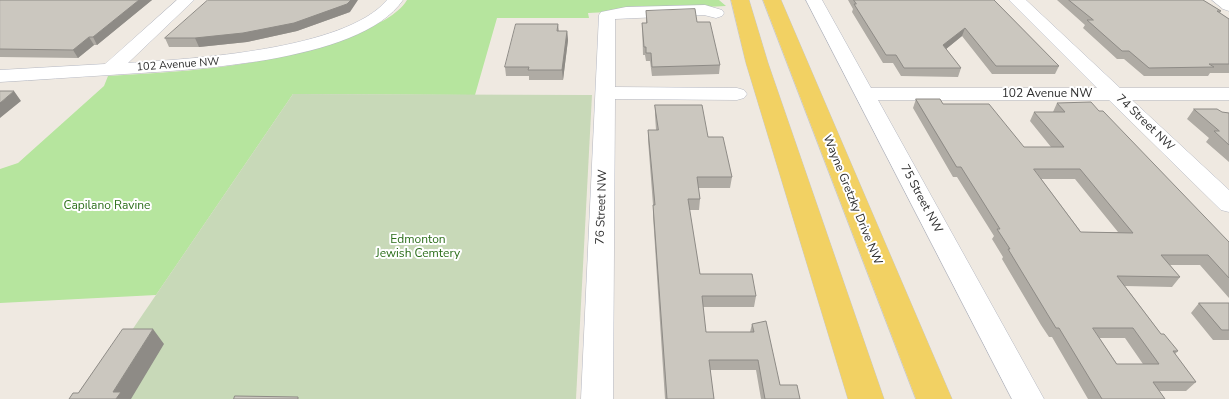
<!DOCTYPE html>
<style>
body{margin:0}
canvas{display:block;background:#efe9e1}
</style>
<canvas width="1229" height="399"></canvas>
<script>
const context = document.querySelector('canvas').getContext('2d');
context.lineJoin = 'round';
function fillPath(path, color) { context.fillStyle = color; context.fill(path, 'evenodd'); }
function trace(path, color, width, dash) { context.strokeStyle = color; context.lineWidth = width; context.lineCap = dash ? 'butt' : 'round'; context.setLineDash(dash || []); context.stroke(path); }
function drawText(font, color, halo, rows, align = 'center') {
  context.font = font + ' "Nunito Sans",sans-serif'; context.lineWidth = 4; context.setLineDash([]); context.textBaseline = 'middle'; context.strokeStyle = halo; context.fillStyle = color; for (const [text, x, y, turn = 0] of rows) {
    context.save(); context.translate(x, y); context.rotate((+turn || 0) * Math.PI / 180); context.textAlign = isNaN(turn) ? turn : align; if (halo) context.strokeText(text, 0, 0); context.fillText(text, 0, 0); context.restore();
  }
}
fillPath(new Path2D(`
 M 407,0 L 719,0 L 726,6 L 588,13 L 589,18 L 497,18 L 475,95 L 293,94 L 156,295 L 0,303 L 0,169 L 18,163 L 104,86 L 108,76 C 195,71 280,66 361,31 C 377,24 397,16 407,0 Z`), '#b6e59e');
fillPath(new Path2D(`
 M 293,94 L 592,95 L 576,399 L 85,399 Z`), '#c8d9b8');
const minor = new Path2D(`
 M 177,0 L 194,0 L 128,63 C 191,59 345,50 387,0 L 403,0 C 359,64 183,70 110,75 C 74,77 37,80 0,82 L 0,70 L 105,64 Z
 M 806,0 L 822,0 L 871,88 L 1097,88 L 1009,0 L 1026,0 L 1120,88 L 1229,88 L 1229,100 L 1132,100 L 1229,190 L 1229,212 L 1221,210 L 1109,100 L 878,100 L 1044,399 L 1012,399 Z
 M 1212,0 L 1229,0 L 1229,11 L 1223,9 Z
 M 705,5 L 722,10 L 724,13 L 722,16 L 716,18 L 704,15 L 615,19 L 615,87 L 737,88 L 744,90 L 747,94 L 744,98 L 737,100 L 615,99 L 613,399 L 581,399 L 599,15 L 601,12 L 626,7 Z`);
const primary = new Path2D(`
 M 731,0 L 749,0 L 768,63 L 884,399 L 848,399 L 746,63 Z
 M 763,0 L 781,0 L 952,399 L 916,399 Z`);
trace(minor, '#b4b7c1', 1);
trace(primary, '#c9c9c9', 1);
fillPath(minor, '#fff');
fillPath(primary, '#f2d163');
fillPath(new Path2D(`
 M 0,0 L 152,0 L 97,45 L 94,45 L 78,58 L 0,57 Z
 M 848,0 L 994,0 L 1059,66 L 1055,74 L 992,74 L 962,36 L 946,49 L 961,68 L 958,77 L 901,76 L 893,63 L 883,63 L 852,12 L 853,9 Z
 M 1057,0 L 1203,0 L 1221,11 L 1220,13 L 1229,19 L 1229,73 L 1210,73 L 1208,76 L 1144,76 L 1124,59 L 1117,59 L 1083,28 L 1085,25 Z
 M 646,11 L 697,22 L 720,65 L 719,74 L 652,76 L 650,61 L 646,61 L 645,55 L 643,55 L 642,23 L 646,23 Z
 M 350,12 L 297,31 L 247,42 L 199,47 L 169,47 L 165,38 Z
 M 558,24 L 559,31 L 567,31 L 568,40 L 563,80 L 529,80 L 529,76 L 506,76 L 505,67 Z
 M 916,99 L 943,104 L 1024,147 L 1051,147 L 1030,121 L 1034,112 L 1053,112 L 1057,103 L 1229,242 L 1229,298 L 1200,265 L 1170,265 L 1180,277 L 1172,287 L 1125,286 L 1161,334 L 1178,351 L 1175,354 L 1196,382 L 1186,391 L 1159,391 L 1165,399 L 1088,399 L 1052,337 L 1049,337 L 1041,325 L 1002,259 L 1003,257 L 992,239 L 994,236 L 957,177 L 953,177 L 913,108 ZM 1041,179 L 1075,179 L 1118,232 L 1081,232 ZM 1099,338 L 1125,338 L 1143,364 L 1117,364 Z
 M 655,105 L 708,137 L 732,177 L 730,188 L 698,188 L 700,199 L 699,210 L 689,210 L 700,274 L 756,296 L 754,307 L 703,307 L 706,332 L 750,332 L 752,324 L 780,385 L 800,399 L 761,399 L 756,370 L 710,370 L 714,399 L 665,399 L 653,216 L 653,205 L 648,140 L 648,130 L 656,130 L 655,115 Z
 M 1194,109 L 1222,112 L 1229,113 L 1229,162 L 1206,142 L 1209,138 L 1187,119 Z
 M 1199,303 L 1229,303 L 1229,340 L 1213,340 L 1191,313 Z`), '#afaba4');
fillPath(new Path2D(`
 M 139,0 L 152,0 L 97,45 L 93,37 Z
 M 351,0 L 358,0 L 350,12 L 297,31 L 247,42 L 199,47 L 195,38 Z
 M 965,28 L 962,36 L 940,54 L 943,45 Z
 M 567,31 L 568,40 L 563,80 L 562,70 Z
 M 89,37 L 94,45 L 78,58 L 73,50 Z
 M 14,91 L 21,101 L 0,118 L 0,103 Z
 M 153,329 L 164,344 L 131,399 L 116,399 L 113,392 Z`), '#8e8b86');
const building = new Path2D(`
 M 0,0 L 139,0 L 93,37 L 89,37 L 73,50 L 0,49 Z
 M 208,0 L 351,0 L 347,4 L 294,23 L 243,33 L 195,38 L 165,38 Z
 M 854,0 L 994,0 L 1059,66 L 996,66 L 965,28 L 943,45 L 961,68 L 904,68 L 896,55 L 886,55 L 854,4 L 856,4 Z
 M 1069,0 L 1203,0 L 1221,11 L 1217,11 L 1229,19 L 1229,64 L 1209,64 L 1214,67 L 1149,68 L 1129,51 L 1122,51 L 1087,20 L 1093,20 Z
 M 695,9 L 697,22 L 710,22 L 720,65 L 652,67 L 651,53 L 646,53 L 646,47 L 644,47 L 642,23 L 647,23 L 646,11 Z
 M 516,24 L 558,24 L 557,31 L 567,31 L 562,70 L 528,70 L 529,67 L 505,67 Z
 M 0,91 L 14,91 L 0,103 Z
 M 916,99 L 940,99 L 943,104 L 989,104 L 1024,147 L 1064,147 L 1034,112 L 1065,112 L 1057,103 L 1091,102 L 1099,111 L 1103,111 L 1229,242 L 1229,278 L 1208,255 L 1161,255 L 1180,277 L 1117,276 L 1161,334 L 1164,334 L 1178,351 L 1173,351 L 1196,382 L 1153,382 L 1165,399 L 1102,399 L 1059,328 L 1056,328 L 1048,315 L 1008,249 L 1010,249 L 997,229 L 1000,229 L 961,167 L 957,167 ZM 1034,169 L 1080,169 L 1133,233 L 1081,232 ZM 1093,328 L 1133,328 L 1159,364 L 1117,364 Z
 M 655,105 L 702,105 L 708,137 L 723,137 L 732,177 L 697,177 L 700,199 L 688,199 L 700,274 L 752,274 L 756,296 L 702,296 L 706,332 L 754,332 L 752,324 L 766,321 L 780,385 L 797,385 L 800,399 L 765,399 L 758,360 L 709,360 L 714,399 L 667,399 L 653,205 L 655,205 L 648,130 L 658,130 Z
 M 1194,109 L 1217,109 L 1222,112 L 1229,113 L 1229,145 L 1214,131 L 1219,131 Z
 M 1199,303 L 1229,303 L 1229,330 L 1222,330 Z
 M 123,329 L 153,329 L 113,392 L 121,392 L 116,399 L 69,399 L 73,393 L 78,393 Z
 M 235,396 L 298,397 L 298,399 L 234,399 Z`);
fillPath(building, '#cbc7bf');
trace(building, '#8e8b86', 1);
drawText('11px', '#2e2e2e', '#fff', [
 ["102 Avenue NW",178,65,-4]
]);
drawText('12px', '#2e2e2e', '#fff', [
 ["102 Avenue NW",1047,94],
 ["74 Street NW",1145,123,44],
 ["75 Street NW",921,199,62],
 ["Wayne Gretzky Drive NW",852,200,68],
 ["76 Street NW",602,207,-88]
]);
drawText('12px', '#2c6e1b', '#fff', [
 ["Capilano Ravine",107,206],
 ["Edmonton",418,240],
 ["Jewish Cemtery",418,254]
]);
</script>
